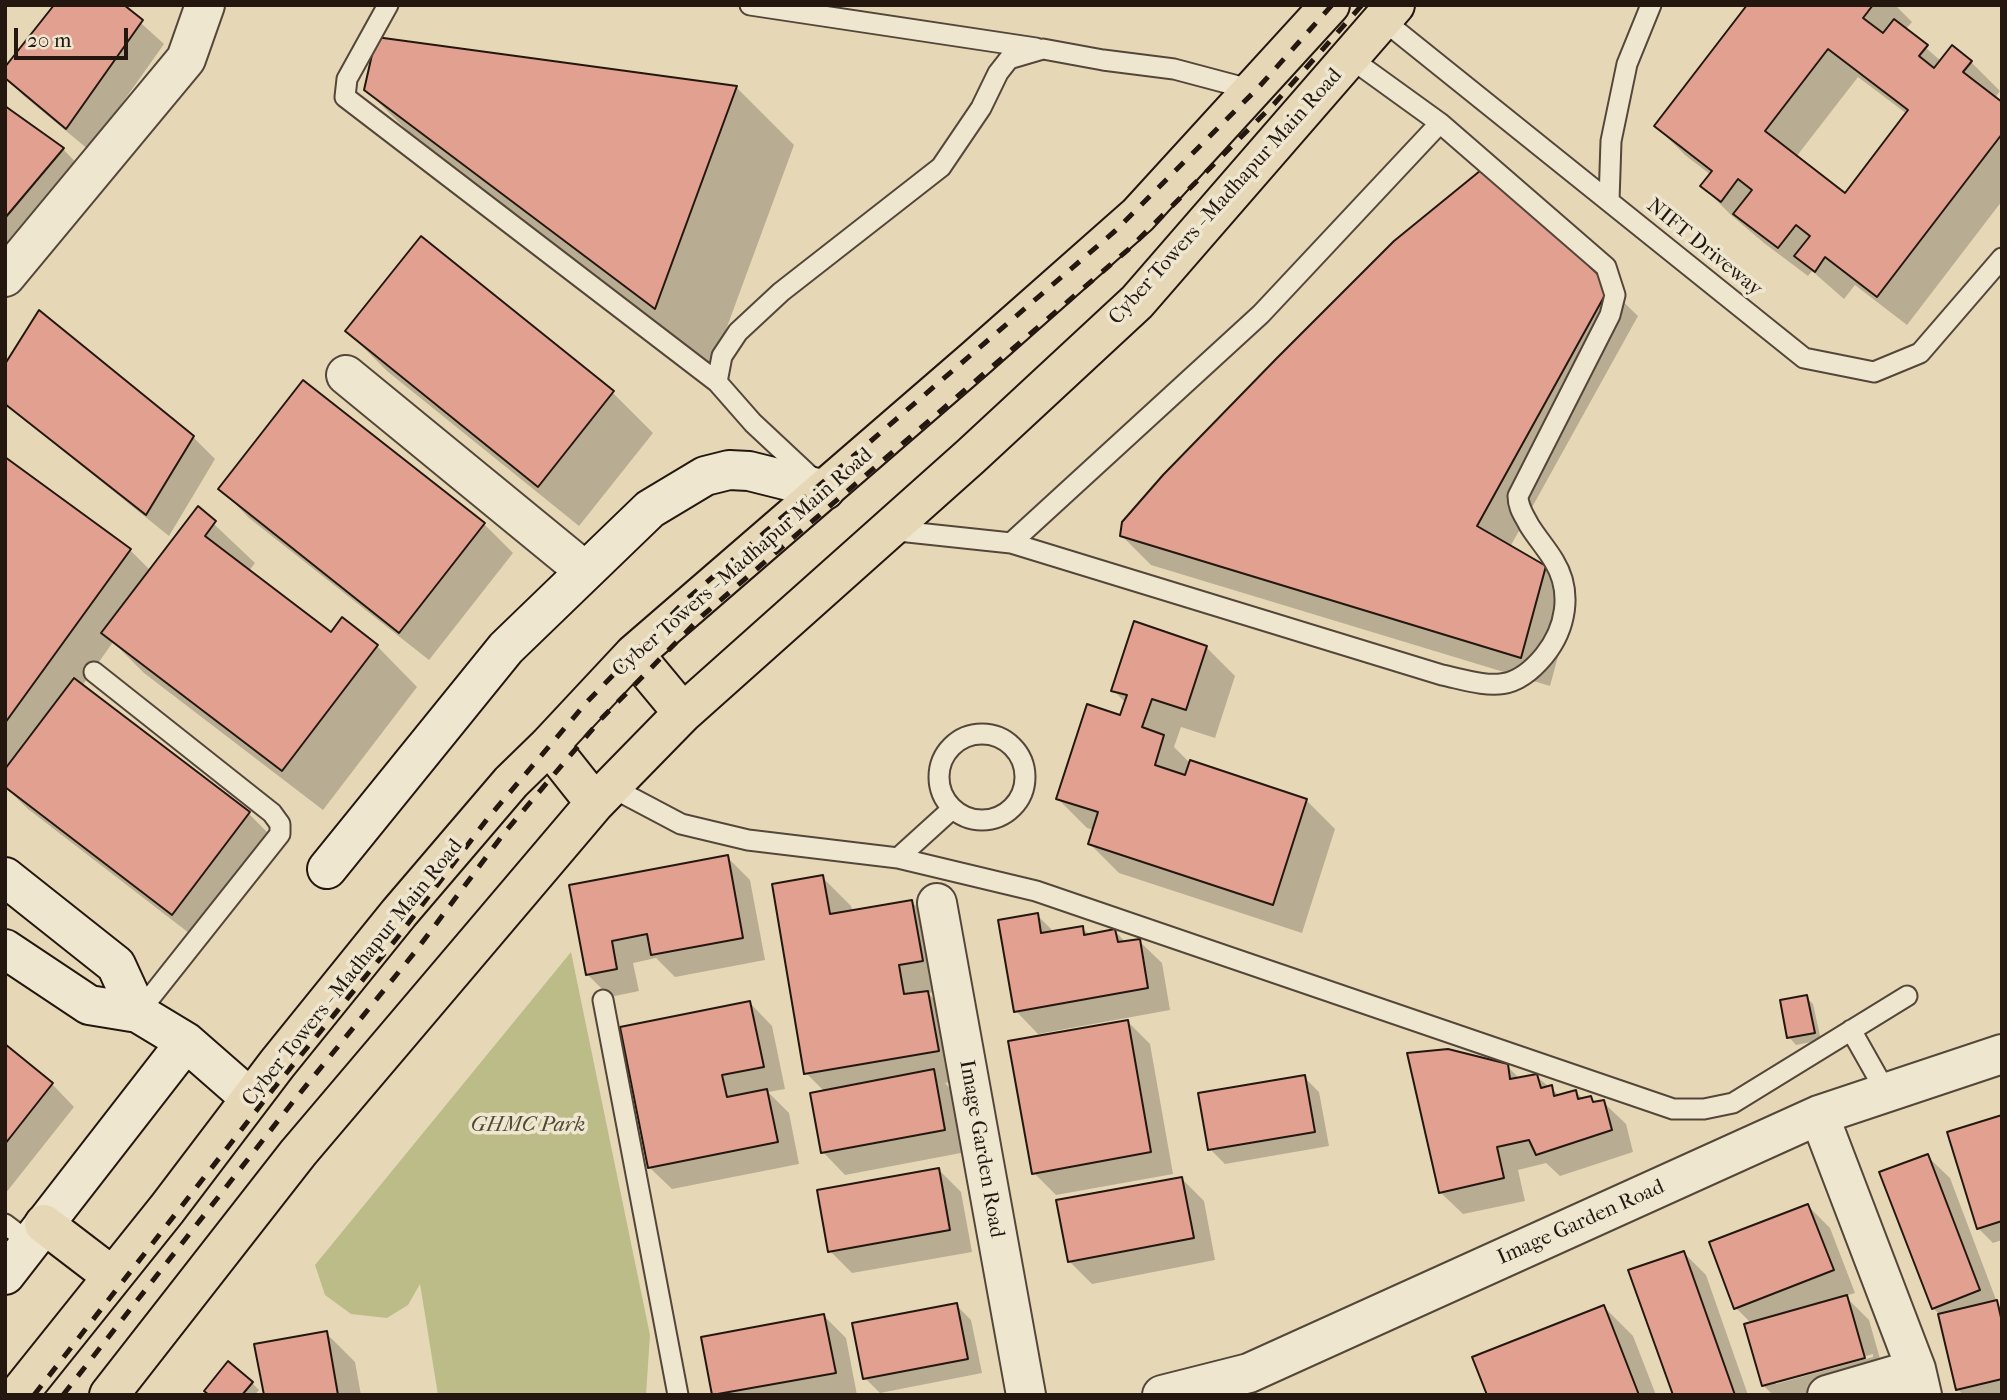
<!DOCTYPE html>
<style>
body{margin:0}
#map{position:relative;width:2007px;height:1400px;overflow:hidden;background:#e6d8b7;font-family:"IM FELL French Canon",serif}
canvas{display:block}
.frame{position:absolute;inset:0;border:7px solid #241710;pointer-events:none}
.scale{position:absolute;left:14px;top:28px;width:114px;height:32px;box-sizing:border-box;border:4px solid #241710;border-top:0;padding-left:9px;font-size:21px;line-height:24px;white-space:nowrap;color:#241710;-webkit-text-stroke:5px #efe6d0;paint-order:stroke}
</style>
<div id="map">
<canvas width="2007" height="1400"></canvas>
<div class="frame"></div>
<div class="scale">20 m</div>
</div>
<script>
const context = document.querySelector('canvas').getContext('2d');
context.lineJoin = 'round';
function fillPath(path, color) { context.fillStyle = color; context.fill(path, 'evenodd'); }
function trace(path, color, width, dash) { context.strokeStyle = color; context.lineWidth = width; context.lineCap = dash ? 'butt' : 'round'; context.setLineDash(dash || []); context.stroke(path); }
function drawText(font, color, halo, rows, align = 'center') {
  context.font = font + ' "IM FELL French Canon",serif'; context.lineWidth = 7; context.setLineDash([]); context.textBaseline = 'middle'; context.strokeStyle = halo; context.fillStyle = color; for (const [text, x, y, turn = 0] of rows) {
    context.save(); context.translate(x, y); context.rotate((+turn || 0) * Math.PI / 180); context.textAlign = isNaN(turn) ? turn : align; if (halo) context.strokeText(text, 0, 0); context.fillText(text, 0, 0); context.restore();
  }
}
fillPath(new Path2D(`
 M 571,952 L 650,1335 L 646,1395 L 438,1395 L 420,1284 L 408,1305 L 387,1318 L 351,1314 L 325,1295 L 315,1265 Z`), '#bcbc89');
fillPath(new Path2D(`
 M 121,5 L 164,44 L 89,150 L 24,96 L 5,77 Z
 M 1749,5 L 1895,5 L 1912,22 L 1905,30 L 1941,61 L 1971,62 L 2000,91 L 1994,99 L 2002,104 L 2002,201 L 1907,325 L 1855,285 L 1844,299 L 1812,271 L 1808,276 L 1764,243 L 1731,215 L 1702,186 L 1711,175 L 1685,155 L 1656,126 ZM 1858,77 L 1907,114 L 1845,195 L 1796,157 Z
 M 736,87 L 794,145 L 713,365 L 425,148 L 366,90 Z
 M 5,108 L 63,149 L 85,172 L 5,266 Z
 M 421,238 L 613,393 L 653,433 L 579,526 L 387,371 L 347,331 Z
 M 1608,287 L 1638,316 L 1510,547 L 1544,568 L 1574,597 L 1550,686 L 1151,565 L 1122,536 Z
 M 5,367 L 193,437 L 215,459 L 169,536 L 5,404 Z
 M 5,459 L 130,550 L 151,571 L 198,509 L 255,563 L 248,572 L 331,635 L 342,620 L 377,646 L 417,687 L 323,810 L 144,673 L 113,642 L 82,686 L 249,814 L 278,843 L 202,943 L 28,809 L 5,787 Z
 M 221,489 L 484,524 L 513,553 L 429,660 L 249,518 Z
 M 1206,647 L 1235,676 L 1215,738 L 1181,727 L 1174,747 L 1189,762 L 1306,800 L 1335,829 L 1302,933 L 1119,873 L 1090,844 L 1094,830 L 1087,828 L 1058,799 L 1122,717 L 1126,703 L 1113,690 Z
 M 727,857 L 750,880 L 765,960 L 675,977 L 656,958 L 633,963 L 639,991 L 610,997 L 587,974 L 571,887 Z
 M 822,877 L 851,906 L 853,912 L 912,902 L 941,931 L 951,990 L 928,993 L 956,1022 L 967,1079 L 945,1083 L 955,1094 L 966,1152 L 845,1175 L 823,1152 L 825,1092 L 806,1073 Z
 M 1037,915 L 1055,933 L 1082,928 L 1090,935 L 1115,931 L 1126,943 L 1139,941 L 1162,963 L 1170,1010 L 1038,1034 L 1016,1011 Z
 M 1806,997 L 1813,1004 L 1821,1040 L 1796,1045 L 1789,1037 Z
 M 750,1003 L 772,1026 L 785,1089 L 768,1092 L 789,1113 L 799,1164 L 672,1189 L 649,1167 Z
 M 1128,1022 L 1150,1044 L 1173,1174 L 1056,1195 L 1034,1173 Z
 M 5,1047 L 52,1084 L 74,1107 L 5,1194 Z
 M 1507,1066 L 1520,1079 L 1536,1076 L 1560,1096 L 1576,1092 L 1583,1099 L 1591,1098 L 1596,1103 L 1603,1102 L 1626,1124 L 1633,1152 L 1560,1176 L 1546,1163 L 1518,1170 L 1525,1201 L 1463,1214 L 1440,1192 Z
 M 1304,1077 L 1319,1092 L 1329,1146 L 1225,1164 L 1210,1149 Z
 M 2002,1117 L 2002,1240 L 1993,1243 L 1978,1228 Z
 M 1927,1156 L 1950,1178 L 1998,1305 L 2002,1308 L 2002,1395 L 1963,1395 L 1958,1389 L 1940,1315 L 1933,1308 Z
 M 939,1170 L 961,1192 L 972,1252 L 852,1273 L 830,1251 Z
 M 1182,1179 L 1204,1201 L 1215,1260 L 1092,1284 L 1070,1262 Z
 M 1808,1206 L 1830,1228 L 1855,1293 L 1845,1296 L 1869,1320 L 1886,1380 L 1833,1395 L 1773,1395 L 1764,1386 L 1752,1324 L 1736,1308 ZM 1873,1354 L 1873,1357 L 1776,1384 L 1776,1381 Z
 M 1684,1253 L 1706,1275 L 1748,1395 L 1675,1395 Z
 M 956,1305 L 971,1320 L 982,1373 L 880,1393 L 865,1378 Z
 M 1604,1307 L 1633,1336 L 1656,1395 L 1489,1395 Z
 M 824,1316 L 846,1338 L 857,1395 L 714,1395 L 703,1338 Z
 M 326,1333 L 355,1362 L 361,1395 L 266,1395 Z
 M 252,1383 L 259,1390 L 255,1395 L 211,1395 Z`), '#0003');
const building = new Path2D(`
 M 54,5 L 124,5 L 143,20 L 66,129 L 5,78 L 5,67 Z
 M 1747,5 L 1873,5 L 1863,18 L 1883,33 L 1894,19 L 1928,45 L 1919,56 L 1934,68 L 1952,45 L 1972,61 L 1963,72 L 2002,102 L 2002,134 L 1877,297 L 1825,257 L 1815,272 L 1794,256 L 1810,236 L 1796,225 L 1778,248 L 1733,214 L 1752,190 L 1738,179 L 1721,202 L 1700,186 L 1712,171 L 1654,126 ZM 1828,49 L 1908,110 L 1845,193 L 1765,131 Z
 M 376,37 L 737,86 L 655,309 L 364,90 Z
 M 5,106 L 64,148 L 5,218 Z
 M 1486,166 L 1610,286 L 1477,526 L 1546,566 L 1521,658 L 1120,536 L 1122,522 L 1163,475 L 1276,359 L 1394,241 Z
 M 421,236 L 614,391 L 538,487 L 345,331 Z
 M 39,310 L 194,436 L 146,515 L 5,404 L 5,364 Z
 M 303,380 L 485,523 L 399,633 L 218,489 Z
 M 5,457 L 131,549 L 5,723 Z
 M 198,506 L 216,521 L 205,536 L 331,632 L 342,617 L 378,645 L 282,771 L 101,633 Z
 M 1134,621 L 1207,646 L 1186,710 L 1152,699 L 1142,727 L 1164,735 L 1155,765 L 1185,775 L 1190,760 L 1307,799 L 1273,905 L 1088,844 L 1098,812 L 1056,799 L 1087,704 L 1120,715 L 1127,695 L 1111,691 Z
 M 74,678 L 250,812 L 172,915 L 5,787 L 5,769 Z
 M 728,855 L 743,938 L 651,955 L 647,934 L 612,941 L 617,969 L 586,975 L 569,885 Z
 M 823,875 L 830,914 L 912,900 L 923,961 L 899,965 L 904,994 L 928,991 L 939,1051 L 804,1074 L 772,884 Z
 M 1038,913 L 1041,933 L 1083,926 L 1084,935 L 1115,929 L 1118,942 L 1140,939 L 1148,988 L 1014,1012 L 998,920 Z
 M 1807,995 L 1815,1033 L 1787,1038 L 1780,1000 Z
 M 750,1001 L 764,1067 L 722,1075 L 727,1097 L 767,1089 L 778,1142 L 648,1168 L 620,1027 Z
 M 1128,1020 L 1151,1152 L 1032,1174 L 1008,1041 Z
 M 5,1044 L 53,1083 L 5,1144 Z
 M 1448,1049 L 1508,1064 L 1510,1079 L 1537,1074 L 1541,1088 L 1552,1085 L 1554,1096 L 1576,1090 L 1578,1099 L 1591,1096 L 1593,1102 L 1604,1100 L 1612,1130 L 1536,1155 L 1529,1140 L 1497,1147 L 1504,1178 L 1439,1193 L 1407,1053 Z
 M 934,1069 L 945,1130 L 821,1153 L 810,1093 Z
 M 1305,1075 L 1315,1132 L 1208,1150 L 1198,1093 Z
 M 2002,1115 L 2002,1221 L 1977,1229 L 1947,1132 Z
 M 1928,1154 L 1980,1290 L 1932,1309 L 1879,1172 Z
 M 939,1168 L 950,1230 L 828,1252 L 817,1190 Z
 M 1182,1177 L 1194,1238 L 1068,1262 L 1056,1200 Z
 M 1808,1204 L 1834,1270 L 1734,1309 L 1709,1242 Z
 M 1684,1251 L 1735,1395 L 1673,1395 L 1628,1270 Z
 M 1847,1295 L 1865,1358 L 1762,1386 L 1744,1324 Z
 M 1997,1300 L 2002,1322 L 2002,1379 L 1956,1390 L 1938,1314 Z
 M 957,1303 L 968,1359 L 863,1379 L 852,1323 Z
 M 1604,1305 L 1639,1395 L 1487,1395 L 1472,1357 Z
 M 824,1314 L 836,1373 L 712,1395 L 701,1337 Z
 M 327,1331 L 338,1395 L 264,1395 L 254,1344 Z
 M 228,1361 L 253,1382 L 242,1395 L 209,1395 L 204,1391 Z`);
fillPath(building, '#e1a090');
trace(building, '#241710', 2);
const lane = new Path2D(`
 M 388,5 L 347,79 L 345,97 L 717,382
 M 750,5 L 1036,48
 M 1383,20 L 1804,358 L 1874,372 L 1920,353 L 2002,258
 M 1609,201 L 1611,141 L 1627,64 L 1651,5
 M 814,480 L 753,423 L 717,382 L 722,356 L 738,332 L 781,292 L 941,167 L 981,108 L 998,73 L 1009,59 L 1043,49 L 1103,60 L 1174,69 L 1253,90
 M 889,530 L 1011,543 L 1442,675 C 1488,685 1511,696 1544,656 C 1566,629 1573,592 1554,561 C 1547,549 1537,538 1529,525 C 1524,515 1518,508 1518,496 L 1610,315 L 1615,295 L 1606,267 L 1440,123 L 1350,58
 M 1011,543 L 1261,314 L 1440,123
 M 94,672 L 272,813 L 280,824 L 280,834 L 138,1013
 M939 777a43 43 0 1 1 86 0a43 43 0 1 1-86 0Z
 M 611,787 L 681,824 L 748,840 L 898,858 L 1036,891 L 1673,1109 L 1704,1109 L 1733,1103 L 1907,996
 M 898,858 L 952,809
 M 603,1000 L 678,1395
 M 1851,1030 L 1886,1092
 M 5,1224 L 29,1242`);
const street = new Path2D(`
 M 5,277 L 186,59 L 205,5
 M 346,375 L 585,571
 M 937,903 L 1026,1395
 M 1819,1115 L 1916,1369 L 1922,1395
 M 1162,1395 L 1249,1373 L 1819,1115 L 2002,1054
 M 1827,1395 L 1916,1369`);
const secondary = new Path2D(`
 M 327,869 L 506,648 L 650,509 L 705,476 L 729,470 L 749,471 L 825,490
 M 5,877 L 116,965 L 138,1013
 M 5,949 L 89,1005 L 138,1013 L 186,1042 L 250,1098
 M 5,1275 L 186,1042`);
const primary = new Path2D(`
 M 634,654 L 683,713
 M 549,745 L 595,803
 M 44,1224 L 112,1276
 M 18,1395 L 167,1209 L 277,1064 L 399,913 L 511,782 L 549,745 L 634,654 L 975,359 L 1138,215 L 1330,5
 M 109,1395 L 298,1153 L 595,803 L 683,713 L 971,456 L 1137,302 L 1395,5`);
trace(lane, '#54473a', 23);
trace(street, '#54473a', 42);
trace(secondary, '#241710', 42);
trace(primary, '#241710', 42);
trace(lane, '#efe6d0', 19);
trace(street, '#efe6d0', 38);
trace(secondary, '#efe6d0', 38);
trace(primary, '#e6d8b7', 38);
trace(new Path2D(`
 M 34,1395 L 274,1088 L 397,938 L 488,818 L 586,703 L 686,600 L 1115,231 L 1258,88 L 1332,5
 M 63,1395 L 292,1103 L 415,952 L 505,832 L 602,718 L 702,616 L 1130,248 L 1274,104 L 1362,5`), '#241710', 5, [12, 12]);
drawText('21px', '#241710', '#efe6d0', [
 ["Cyber Towers - Madhapur Main Road",1226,197,-48],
 ["NIFT Driveway",1704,248,39],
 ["Cyber Towers - Madhapur Main Road",743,563,-41],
 ["Cyber Towers - Madhapur Main Road",353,973,-51],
 ["Image Garden Road",981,1149,80],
 ["Image Garden Road",1581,1223,-24]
]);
drawText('italic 21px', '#524934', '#efe6d0', [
 ["GHMC Park",528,1126]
]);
</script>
